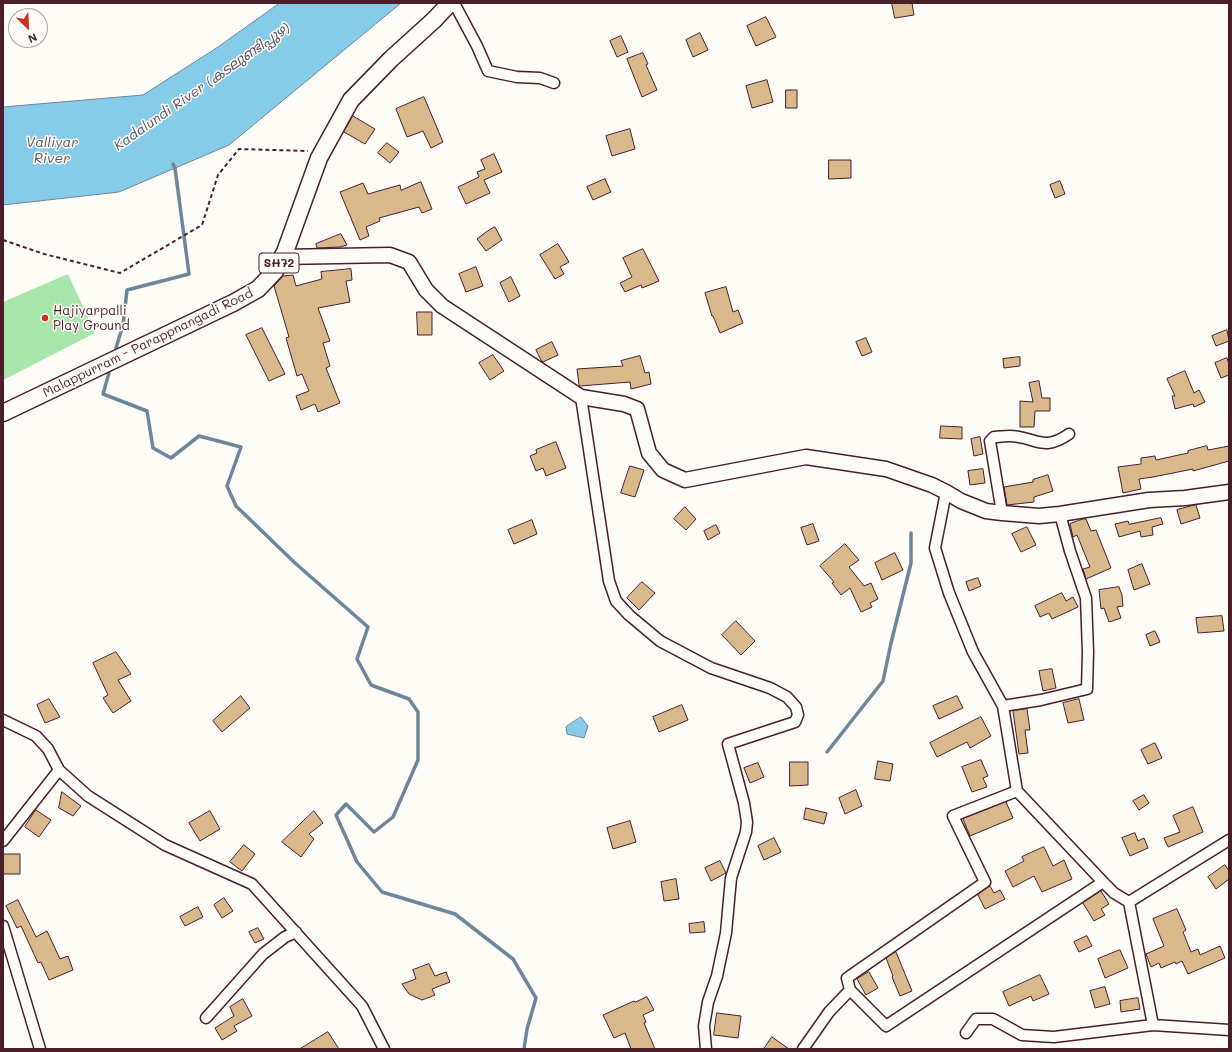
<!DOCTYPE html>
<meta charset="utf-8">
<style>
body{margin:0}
#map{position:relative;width:1232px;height:1052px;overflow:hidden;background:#fdfcf7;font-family:Mali,sans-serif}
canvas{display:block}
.frame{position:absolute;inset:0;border:4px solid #4a1f2b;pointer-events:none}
.north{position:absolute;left:8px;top:8px;width:40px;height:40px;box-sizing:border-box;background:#fdfcf7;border:1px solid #b5a4a5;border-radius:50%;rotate:156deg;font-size:11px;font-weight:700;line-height:16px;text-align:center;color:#4a1f2b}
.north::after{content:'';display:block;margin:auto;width:14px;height:18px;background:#c8321e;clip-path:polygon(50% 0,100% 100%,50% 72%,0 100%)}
</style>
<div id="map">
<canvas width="1232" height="1052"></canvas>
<div class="frame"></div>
<div class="north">N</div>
</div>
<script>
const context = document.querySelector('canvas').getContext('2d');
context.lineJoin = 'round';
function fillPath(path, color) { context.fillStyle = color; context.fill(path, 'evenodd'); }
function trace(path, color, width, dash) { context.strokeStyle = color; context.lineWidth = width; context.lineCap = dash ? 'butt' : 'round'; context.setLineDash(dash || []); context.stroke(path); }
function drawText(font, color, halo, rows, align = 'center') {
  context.font = font + ' Mali,"Noto Sans Malayalam",sans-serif'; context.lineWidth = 3; context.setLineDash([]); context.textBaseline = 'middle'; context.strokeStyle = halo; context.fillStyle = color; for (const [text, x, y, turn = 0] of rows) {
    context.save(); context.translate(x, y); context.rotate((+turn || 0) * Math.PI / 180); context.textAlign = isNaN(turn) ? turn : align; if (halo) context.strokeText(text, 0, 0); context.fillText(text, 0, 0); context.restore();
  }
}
fillPath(new Path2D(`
 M 68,274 L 95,333 L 3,380 L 3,302 Z`), '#a8e5ab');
const water = new Path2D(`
 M 280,3 L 401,3 L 229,145 L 119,192 L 3,205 L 3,107 L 143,95 L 218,47 Z
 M 581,717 L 588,726 L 584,738 L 567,734 L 566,727 Z`);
fillPath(water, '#86cbe7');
trace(water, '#6e869c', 1);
trace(new Path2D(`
 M 116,348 L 123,325 L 127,290 L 189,274 L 175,168 L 173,164
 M 109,373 L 103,394 L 147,411 L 153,448 L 171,458 L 199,436 L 241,447 L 227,486 L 236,506 L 295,563 L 368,627 L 357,659 L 371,685 L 409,699 L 418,712 L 418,760 L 393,817 L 374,832 L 346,804 L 336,815 L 357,862 L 382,892 L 455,914 L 513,959 L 536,998 L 527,1029 L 524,1049
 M 827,752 L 883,681 L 891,643 L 911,563 L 911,533`), '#6e869c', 3.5);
const building = new Path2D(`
 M 892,3 L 912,3 L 914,15 L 895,18 Z
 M 766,17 L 776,37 L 756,46 L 747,26 Z
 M 700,33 L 708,50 L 693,57 L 686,40 Z
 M 621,36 L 628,52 L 617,57 L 610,41 Z
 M 643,53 L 648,64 L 646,65 L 657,90 L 642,97 L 627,59 Z
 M 767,80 L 773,102 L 752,108 L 746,86 Z
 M 786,90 L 797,90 L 797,108 L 786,108 Z
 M 424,97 L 443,142 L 431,148 L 423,131 L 407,137 L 396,109 Z
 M 353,116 L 375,129 L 365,144 L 344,132 Z
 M 630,129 L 635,149 L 612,156 L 606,136 Z
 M 387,143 L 399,152 L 390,163 L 378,153 Z
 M 494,154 L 502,172 L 484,180 L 490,193 L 466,204 L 458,187 L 479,177 L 477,172 L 485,169 L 481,160 Z
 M 829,160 L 851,160 L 851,178 L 829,179 Z
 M 605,179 L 611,192 L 593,200 L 587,187 Z
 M 1060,181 L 1065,194 L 1055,198 L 1050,185 Z
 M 421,182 L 432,209 L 422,213 L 419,207 L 379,218 L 380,221 L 366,227 L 369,236 L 360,240 L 340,192 L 363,183 L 368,194 L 400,185 L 401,190 Z
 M 495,227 L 502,240 L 486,251 L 477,239 L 486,232 Z
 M 341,234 L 347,245 L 340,247 L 317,248 L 316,244 Z
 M 558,244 L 569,262 L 560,267 L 564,274 L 555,279 L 540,255 Z
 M 643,249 L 659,281 L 642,288 L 641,285 L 625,292 L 620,283 L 632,277 L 623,258 Z
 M 476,267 L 483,286 L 466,292 L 459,274 Z
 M 351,269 L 352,280 L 346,281 L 350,302 L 318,308 L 330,341 L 323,343 L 330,366 L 326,368 L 340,403 L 318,412 L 315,404 L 301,410 L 296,396 L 309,391 L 302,374 L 297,376 L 286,338 L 289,337 L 274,286 L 283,276 L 293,275 L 296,286 L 322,279 L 321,272 Z
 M 511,277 L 520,296 L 509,302 L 500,283 Z
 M 726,287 L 733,312 L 738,310 L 743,323 L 720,333 L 713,316 L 712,316 L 705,293 Z
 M 417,312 L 432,312 L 432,335 L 418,335 Z
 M 262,328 L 285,374 L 269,381 L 246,335 Z
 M 1227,330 L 1229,341 L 1216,346 L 1212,336 Z
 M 866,338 L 872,352 L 862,356 L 856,342 Z
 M 552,342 L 558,355 L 543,362 L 541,360 L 536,350 Z
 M 493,355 L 504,371 L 490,380 L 479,363 Z
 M 640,356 L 645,373 L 649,372 L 651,384 L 631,389 L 630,382 L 580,386 L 579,385 L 577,369 L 623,366 L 621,361 Z
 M 1020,357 L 1020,366 L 1004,368 L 1003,359 Z
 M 1227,358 L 1229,364 L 1229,375 L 1221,378 L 1215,363 Z
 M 1185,371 L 1194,393 L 1199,390 L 1205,402 L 1194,407 L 1193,404 L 1175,409 L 1172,396 L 1175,396 L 1167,379 Z
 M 1039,381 L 1042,398 L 1050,398 L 1050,411 L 1035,411 L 1034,427 L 1020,427 L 1020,401 L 1033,402 L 1029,383 Z
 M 941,426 L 962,427 L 962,439 L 940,438 Z
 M 980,437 L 983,454 L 974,456 L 971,439 Z
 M 556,442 L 566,468 L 546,476 L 543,468 L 536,471 L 530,456 L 537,453 L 536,450 Z
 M 1207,446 L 1208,450 L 1229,446 L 1229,461 L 1193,471 L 1193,469 L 1153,477 L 1139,479 L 1141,489 L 1123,493 L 1118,467 L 1141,464 L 1141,458 L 1155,456 L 1156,460 L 1188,453 L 1188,451 Z
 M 630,466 L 644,470 L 635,497 L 621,493 Z
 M 983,469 L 985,483 L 970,485 L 968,471 Z
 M 1048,475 L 1053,491 L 1034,497 L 1034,502 L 1007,505 L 1004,487 L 1033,482 L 1033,480 Z
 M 1196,505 L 1200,518 L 1181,524 L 1177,510 Z
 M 685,507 L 696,519 L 686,530 L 674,519 Z
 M 1161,518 L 1163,524 L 1152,527 L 1153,535 L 1141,537 L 1140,531 L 1119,537 L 1115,524 L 1128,521 L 1129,524 Z
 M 1083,519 L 1086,519 L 1091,531 L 1096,530 L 1111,568 L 1086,579 L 1083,569 L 1090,567 L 1077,535 L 1073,537 L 1070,524 Z
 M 532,520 L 537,534 L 514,544 L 508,530 Z
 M 813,524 L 819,541 L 807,545 L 801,528 Z
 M 716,525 L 720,533 L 708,540 L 704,531 Z
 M 1027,527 L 1036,545 L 1021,552 L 1012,534 Z
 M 845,544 L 859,560 L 849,567 L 864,586 L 871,583 L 878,599 L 870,603 L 872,607 L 861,612 L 850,588 L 841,595 L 832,583 L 834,582 L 820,566 Z
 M 895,553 L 903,570 L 882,580 L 875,563 Z
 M 1142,564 L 1150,584 L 1134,590 L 1128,570 Z
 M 978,578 L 981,586 L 969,591 L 966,582 Z
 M 642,582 L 655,593 L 639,610 L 627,598 Z
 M 1119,587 L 1122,595 L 1123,606 L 1117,607 L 1121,618 L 1109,622 L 1104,608 L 1101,609 L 1099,590 Z
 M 1062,593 L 1066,601 L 1073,597 L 1078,607 L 1052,619 L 1049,613 L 1040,617 L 1035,606 Z
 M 1222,616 L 1224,631 L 1198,633 L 1196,618 Z
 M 736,621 L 755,641 L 741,655 L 722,635 Z
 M 1155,631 L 1160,642 L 1150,646 L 1146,635 Z
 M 116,652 L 131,674 L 118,680 L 131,701 L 113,713 L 103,698 L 108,695 L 93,663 Z
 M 1052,669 L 1056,688 L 1043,691 L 1039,671 Z
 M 241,696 L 250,708 L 222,732 L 213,721 Z
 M 957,696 L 963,708 L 939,719 L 933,706 Z
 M 49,699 L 60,717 L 45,723 L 37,705 Z
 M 1079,699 L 1084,720 L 1068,723 L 1063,703 Z
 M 682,705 L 688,720 L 659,732 L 653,717 Z
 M 1027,709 L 1030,730 L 1025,730 L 1028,753 L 1019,754 L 1013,711 Z
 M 981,717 L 991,736 L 970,748 L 967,742 L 937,757 L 930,743 Z
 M 1155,743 L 1162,758 L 1148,764 L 1141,750 Z
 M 981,760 L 988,776 L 983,778 L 987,787 L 972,792 L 962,767 Z
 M 878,761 L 893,764 L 890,781 L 875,779 Z
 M 790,762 L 808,762 L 808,785 L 790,786 Z
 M 758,763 L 764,777 L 750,783 L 744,768 Z
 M 856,790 L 862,806 L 845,814 L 839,798 Z
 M 62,792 L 81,806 L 73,816 L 59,808 Z
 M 1144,795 L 1149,803 L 1139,810 L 1133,801 Z
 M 1006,802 L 1013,818 L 970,836 L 963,819 Z
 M 1193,807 L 1203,832 L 1168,847 L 1164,838 L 1180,832 L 1173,816 Z
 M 806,808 L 827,813 L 824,824 L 804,819 Z
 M 36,810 L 51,820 L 39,837 L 25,827 Z
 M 210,811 L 220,829 L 200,841 L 189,823 Z
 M 314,811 L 323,823 L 309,834 L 314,839 L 301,857 L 282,842 Z
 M 630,821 L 636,842 L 613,849 L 607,828 Z
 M 1135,833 L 1138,841 L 1144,838 L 1148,848 L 1130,856 L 1122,838 Z
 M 774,838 L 781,852 L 764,860 L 758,846 Z
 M 244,845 L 255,854 L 242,871 L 230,862 Z
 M 1044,847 L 1053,866 L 1064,860 L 1072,879 L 1042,892 L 1034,876 L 1013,887 L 1005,871 L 1024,861 L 1022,857 Z
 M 3,854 L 20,854 L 20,874 L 3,874 Z
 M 720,861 L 726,873 L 711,881 L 705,868 Z
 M 1225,865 L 1229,871 L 1229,879 L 1216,889 L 1208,877 Z
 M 676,879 L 679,899 L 664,901 L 661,882 Z
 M 990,886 L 994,893 L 1000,890 L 1005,899 L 985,909 L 978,895 Z
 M 1101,891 L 1109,904 L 1101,909 L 1105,915 L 1094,921 L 1083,903 Z
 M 224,898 L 233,911 L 222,918 L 214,905 Z
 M 18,900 L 36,937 L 47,931 L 60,959 L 68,956 L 73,970 L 49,980 L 41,962 L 38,963 L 21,926 L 17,928 L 6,906 Z
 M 198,907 L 203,917 L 185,926 L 180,917 Z
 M 1177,909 L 1186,930 L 1183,932 L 1191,952 L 1198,949 L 1200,955 L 1220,946 L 1225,958 L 1188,974 L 1182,961 L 1176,964 L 1175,962 L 1161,968 L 1159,963 L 1151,967 L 1146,954 L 1164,946 L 1153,919 Z
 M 704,922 L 705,932 L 690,933 L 689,924 Z
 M 258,928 L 264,939 L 255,943 L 249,932 Z
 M 1087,936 L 1092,946 L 1079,952 L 1074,942 Z
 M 1120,950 L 1128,968 L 1105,978 L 1098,959 Z
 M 896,952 L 912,991 L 900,996 L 892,977 L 893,976 L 886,958 Z
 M 429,964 L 435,976 L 446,972 L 450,982 L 432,989 L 435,995 L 422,1000 L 409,994 L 402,984 L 416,979 L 413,970 Z
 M 869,972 L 878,988 L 866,995 L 857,979 Z
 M 1040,975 L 1049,994 L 1033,1001 L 1031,996 L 1009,1006 L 1003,992 Z
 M 1105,987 L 1110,1004 L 1095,1008 L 1090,991 Z
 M 647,997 L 654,1010 L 643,1015 L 646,1022 L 644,1023 L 655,1049 L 631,1049 L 625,1033 L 614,1038 L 603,1015 L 634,1001 L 635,1002 Z
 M 1138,998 L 1140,1009 L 1121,1012 L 1120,1001 Z
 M 243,999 L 252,1016 L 234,1026 L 237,1031 L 222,1040 L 215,1028 L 234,1016 L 230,1007 Z
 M 717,1013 L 741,1016 L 738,1038 L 714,1035 Z
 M 328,1032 L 339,1049 L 300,1049 Z
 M 772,1037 L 789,1049 L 764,1049 Z`);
fillPath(building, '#d9b88c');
trace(building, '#4a1f2b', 1);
const street = new Path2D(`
 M 454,3 L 477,46 L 488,71 L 517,77 L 540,78 L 554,83
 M 581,397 L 609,581 L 616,601 L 629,615 L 660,641 L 711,668 L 770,688 L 787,697 L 796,707 L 798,715 L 795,722 L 728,744 L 744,803 L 747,822 L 746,832 L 731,878 L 726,933 L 717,976 L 708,1002 L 704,1026 L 706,1049
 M 1002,513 L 990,441 L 994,437 C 999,437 1004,436 1009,436 C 1035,436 1042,453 1069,434
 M 1003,706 L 1041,700 L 1087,689 L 1088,652 L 1086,598 L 1070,551 L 1060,514
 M 3,720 L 36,736 L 48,749 L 59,770 L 88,796 L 165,845 L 252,884 L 362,1006 L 384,1049
 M 1017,791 L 1103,882 L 1114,893 L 1129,902 L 1229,840
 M 3,841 L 59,770
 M 3,926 L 40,1049
 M 850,990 L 886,1026 L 1103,882
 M 206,1018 L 263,954 L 285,937 L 296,932
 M 1153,1025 L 1229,1030
 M 966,1033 L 976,1019 L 993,1019 L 1022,1035 L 1054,1037 L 1153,1025 L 1129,902
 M 803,1049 L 829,1012 L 850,990 L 847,978 L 985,882 L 953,816 L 1017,791 L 1003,706 L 973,652 L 949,593 L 935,548 L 946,492`);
const secondary = new Path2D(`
 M 282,257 L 390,255 L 409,262 L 426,290 L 442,306 L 581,397 L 624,404 L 637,409 L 649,453 L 663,470 L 685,480 L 806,457 L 886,469 L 932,485 L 946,492 L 961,501 L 986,511 L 1002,513 L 1039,516 L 1060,514 L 1149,500 L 1185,498 L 1229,492`);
const primary = new Path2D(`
 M 3,413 L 233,303 L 258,289 L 275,271 L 285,252 L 319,158 L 351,100 L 391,59 L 434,20 L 450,3`);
trace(street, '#4a1f2b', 13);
trace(secondary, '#4a1f2b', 17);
trace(primary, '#4a1f2b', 19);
trace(new Path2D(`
 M 3,240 L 44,254 L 120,273 L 202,225 L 218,175 L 239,149 L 308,151`), '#4a1f2b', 2, [4, 3]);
trace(street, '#fdfcf7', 10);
trace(secondary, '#fdfcf7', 14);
trace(primary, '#fdfcf7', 16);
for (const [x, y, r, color] of [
 [45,318,4,"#c8321e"]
]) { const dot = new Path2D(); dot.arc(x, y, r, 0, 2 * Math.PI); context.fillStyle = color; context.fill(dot); trace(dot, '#fdfcf7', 1.5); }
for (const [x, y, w] of [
 [279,263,40]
]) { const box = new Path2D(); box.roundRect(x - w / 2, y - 10, w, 20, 3); context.fillStyle = '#fdfcf7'; context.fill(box); trace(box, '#4a1f2b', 1); }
drawText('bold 12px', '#4a1f2b', null, [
 ["SH72",279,263]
]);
drawText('13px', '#4a1f2b', '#fdfcf7', [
 ["Hajiyarpalli",53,311],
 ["Play Ground",53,326]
], 'left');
drawText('13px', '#4a1f2b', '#fdfcf7', [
 ["Malappurram - Parappnangadi Road",148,343,-26]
]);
drawText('italic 14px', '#5c5363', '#fdfcf7', [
 ["Kadalundi River (കടലുണ്ടിപ്പുഴ)",202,87,-35],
 ["Valliyar",52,143],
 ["River",52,159]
]);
</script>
